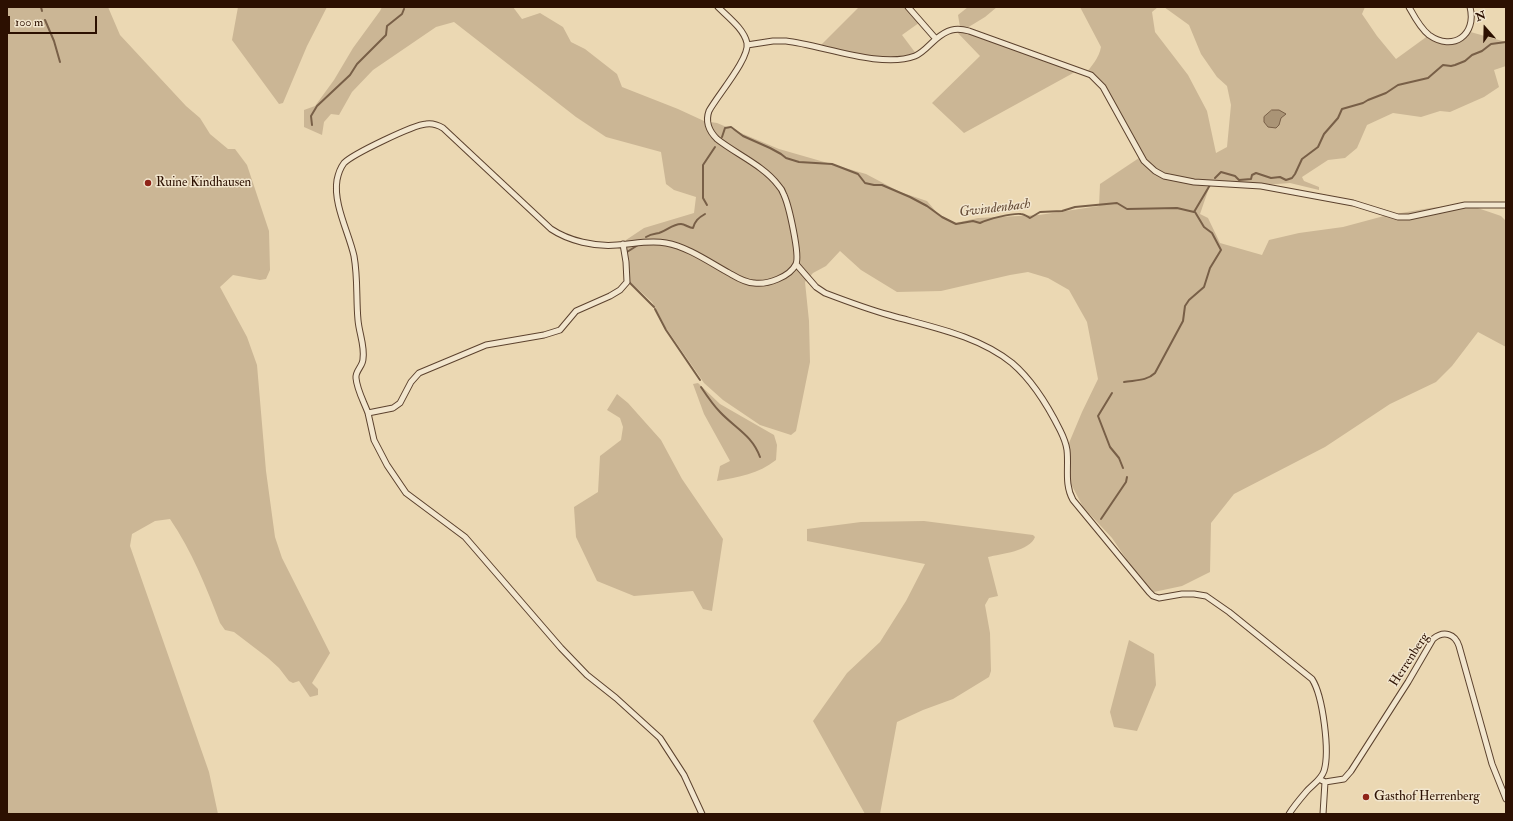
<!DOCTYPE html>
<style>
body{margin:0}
#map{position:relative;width:1513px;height:821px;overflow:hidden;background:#ebd8b3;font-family:"IM FELL Double Pica",serif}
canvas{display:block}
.frame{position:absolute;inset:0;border:8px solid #2c1001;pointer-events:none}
.north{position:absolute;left:1465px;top:8px;width:40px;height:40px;-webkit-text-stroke:3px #f2e6ce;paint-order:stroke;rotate:340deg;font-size:11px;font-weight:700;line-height:16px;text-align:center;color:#2c1001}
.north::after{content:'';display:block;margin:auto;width:14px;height:18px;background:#2c1001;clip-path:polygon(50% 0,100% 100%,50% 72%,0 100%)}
.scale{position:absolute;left:8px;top:16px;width:89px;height:18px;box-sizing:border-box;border:2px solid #2c1001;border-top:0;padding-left:5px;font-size:12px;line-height:14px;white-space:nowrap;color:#2c1001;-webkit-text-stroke:3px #f2e6ce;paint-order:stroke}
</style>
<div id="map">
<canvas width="1513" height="821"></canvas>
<div class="frame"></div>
<div class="north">N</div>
<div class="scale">100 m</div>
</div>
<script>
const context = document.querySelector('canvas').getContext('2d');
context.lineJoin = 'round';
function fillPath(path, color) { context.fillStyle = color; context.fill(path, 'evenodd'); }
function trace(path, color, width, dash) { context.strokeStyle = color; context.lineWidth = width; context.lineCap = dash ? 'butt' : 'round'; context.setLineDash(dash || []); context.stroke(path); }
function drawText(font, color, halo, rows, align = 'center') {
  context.font = font + ' "IM FELL Double Pica",serif'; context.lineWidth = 3; context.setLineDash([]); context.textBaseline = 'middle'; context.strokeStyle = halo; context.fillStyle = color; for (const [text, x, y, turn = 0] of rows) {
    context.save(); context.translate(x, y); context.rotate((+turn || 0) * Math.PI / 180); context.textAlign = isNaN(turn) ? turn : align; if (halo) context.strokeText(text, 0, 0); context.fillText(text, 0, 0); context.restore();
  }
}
fillPath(new Path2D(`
 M 7,7 L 108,7 L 120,35 L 186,106 L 200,118 L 210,134 L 228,149 L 235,149 L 247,165 L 269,231 L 270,270 L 266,279 L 260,280 L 233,275 L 220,287 L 247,337 L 257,365 L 266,471 L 275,537 L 282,558 L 330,653 L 312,683 L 318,689 L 318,695 L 310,697 L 299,681 L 293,683 L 289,681 L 279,668 L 268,658 L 234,632 L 225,630 L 220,623 C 206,587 192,551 170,519 L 155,521 L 132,534 L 130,546 L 209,772 L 218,814 L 7,814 Z
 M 238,7 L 327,7 L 307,46 L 283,103 L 279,104 L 232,40 Z
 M 382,7 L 513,7 L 522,19 L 540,13 L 563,27 L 571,42 L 585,49 L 617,74 L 622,87 L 678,109 L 704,121 L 717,123 L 779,149 L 866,174 L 900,192 L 927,201 L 938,214 L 955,223 L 978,218 L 1039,215 L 1099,206 L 1100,184 L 1139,158 L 1101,89 L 1094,81 L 1084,75 C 1092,66 1099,58 1101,47 L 1080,7 L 1158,7 L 1152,12 L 1155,32 L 1188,75 L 1207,111 L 1216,153 L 1227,147 L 1231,105 L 1227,86 L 1217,77 L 1201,54 L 1189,25 L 1164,7 L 1365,7 L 1362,14 L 1377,36 L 1396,59 L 1429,35 L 1454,42 L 1467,31 L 1506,42 L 1506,66 L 1494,70 L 1499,87 L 1484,97 L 1450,112 L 1440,111 L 1421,117 L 1393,113 L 1367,125 L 1357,148 L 1345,158 L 1328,160 L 1302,177 L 1304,181 L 1319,187 L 1319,190 L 1290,183 L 1264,185 L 1210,185 L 1200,214 L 1208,218 L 1220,243 L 1262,255 L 1269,240 L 1299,233 L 1343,227 L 1384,216 L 1430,208 L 1466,204 L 1501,216 L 1506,221 L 1506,347 L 1478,332 L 1452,366 L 1436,382 L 1390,404 L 1325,447 L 1234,494 L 1211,523 L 1210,572 L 1182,586 L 1149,593 L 1112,538 L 1083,507 L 1071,484 L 1066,469 L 1069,443 L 1082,412 L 1098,379 L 1087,322 L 1069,290 L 1048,278 L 1028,272 L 1010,275 L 941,291 L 897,292 L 861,270 L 840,251 L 826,266 L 813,273 L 805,282 L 809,321 L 810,362 L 796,431 L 791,435 L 760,425 L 723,400 L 704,383 L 666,328 L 652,302 L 629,281 L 626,240 L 644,228 L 694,213 L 696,197 L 674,190 L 666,184 L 661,152 L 606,137 L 576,117 L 454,22 L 436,27 L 373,70 L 352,92 L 339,115 L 331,114 L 324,122 L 322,135 L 304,127 L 304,110 L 315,106 L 334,80 L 353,48 L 380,11 Z
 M 859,7 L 911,7 L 923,20 L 902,35 L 917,55 L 893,61 L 817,49 Z
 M 968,7 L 997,7 L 985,17 L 967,28 L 975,30 L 1075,72 L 964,133 L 932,103 L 980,56 L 955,30 L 960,27 L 958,15 Z
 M 698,383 L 720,404 L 774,435 L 777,445 L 776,460 C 758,474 739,477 717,481 L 720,466 L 730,461 L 704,414 L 693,384 Z
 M 617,394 L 628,403 L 661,440 L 682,479 L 723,539 L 712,611 L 703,609 L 693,591 L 634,596 L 597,581 L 576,537 L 574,507 L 598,492 L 600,456 L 621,440 L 623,427 L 620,418 L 607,410 Z
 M 924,521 L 1033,535 L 1035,537 C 1030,551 1001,554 988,557 L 998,596 L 989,598 L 985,605 L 990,633 L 991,671 L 989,677 L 953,699 L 923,710 L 897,722 L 880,814 L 865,814 L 813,721 L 847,673 L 880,642 L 906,601 L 925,564 L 807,541 L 807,529 L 861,522 Z
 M 1129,640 L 1154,654 L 1156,685 L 1137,731 L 1114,727 L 1110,712 Z`), '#cbb695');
const water = new Path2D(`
 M 1272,110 L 1279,110 L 1286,114 L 1281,118 L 1279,125 L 1276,128 L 1268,127 L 1264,122 L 1264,117 Z`);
fillPath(water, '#aa9476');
trace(water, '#785f47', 1);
trace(new Path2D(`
 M 41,7 L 42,11
 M 45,20 L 54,41 L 60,62
 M 312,125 L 311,116 L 317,106 L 350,75 L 357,64 L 386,35 L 387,26 L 402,14 L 404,9
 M 722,137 L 725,128 L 731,127 L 743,136 L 770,148 L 781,154 L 786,158 L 799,162 L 832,164 L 858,174 L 865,183 L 874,185 L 882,185 L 910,197 L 927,206 L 942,217 L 956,224 L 973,221 L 980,223 C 988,219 1012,213 1021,214 C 1024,214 1028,217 1030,218 L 1040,212 L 1062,211 L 1075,207 L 1117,203 L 1127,209 L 1177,208 L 1194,212 L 1210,185
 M 1215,178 L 1221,172 L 1235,176 L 1239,180 L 1251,179 L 1252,175 L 1256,173 L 1271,178 L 1280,177 L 1286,180 L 1292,178 L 1295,174 L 1302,159 L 1318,147 L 1324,134 L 1338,118 L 1342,109 L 1363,103 L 1368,100 L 1386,93 L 1398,85 L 1428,78 L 1443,65 L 1451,66 L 1455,65 L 1465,61 L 1472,55 L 1482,51 L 1491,44 L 1506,42
 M 707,205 L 703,198 L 703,165 L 715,147
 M 646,237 C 651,234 654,234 659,233 C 667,231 672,224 681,224 C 685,224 689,228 693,228 C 695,221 698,218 705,214
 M 626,254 L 627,252 L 638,245
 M 629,282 L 654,307
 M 655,309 L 666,330 L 700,380
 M 1124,382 C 1135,380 1147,381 1155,373 L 1183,321 L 1185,306 L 1189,300 L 1204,287 L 1210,268 L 1221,250 L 1212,233 L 1204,227 L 1195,212
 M 701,387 C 707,396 713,405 720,412 C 735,428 752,435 760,457
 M 1112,393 L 1098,416 L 1110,447 L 1119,458 L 1123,468
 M 1101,519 L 1126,482 L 1127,477`), '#785f47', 2);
const street = new Path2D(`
 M 1409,7 C 1414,16 1420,28 1429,35 C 1453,52 1477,35 1470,7
 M 936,39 C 947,30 955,27 969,31 L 1091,75 L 1103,87 L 1144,161 L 1155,171 L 1164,176 L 1194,182 L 1261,186 L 1353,203 L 1398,217 L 1409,217 L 1465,205 L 1506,205
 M 747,45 L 773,41 L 786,41 C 822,45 881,69 915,56 C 923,53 930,44 936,39 L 908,7
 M 623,244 L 626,262 L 627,282 L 620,290 L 610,296 L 576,311 L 560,330 L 544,335 L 486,345 L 419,373 L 411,382 L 400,403 L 393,408 L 368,413 L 374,440 L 387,465 L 406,493 L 465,537 L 561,648 L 587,675 L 616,698 L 660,738 L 684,775 L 702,814
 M 796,264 L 816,287 L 825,293 C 846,301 867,309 889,315 C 931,327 977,335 1012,363 C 1032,380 1048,406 1060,430 C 1063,436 1066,443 1067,450 C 1069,467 1064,484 1073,500 L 1149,592 L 1153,596 L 1159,598 L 1182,594 L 1194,594 L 1206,596 L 1229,612 L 1312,679 C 1323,696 1330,752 1324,771 C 1321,780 1312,785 1306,792 C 1300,799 1294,806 1289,814
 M 368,413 C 364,402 357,390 356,378 C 355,371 363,366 363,359 C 365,346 359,333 358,320 C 356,299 358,278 354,256 C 349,233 333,204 337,180 C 338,175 341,167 344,163 C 353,154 413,125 426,124 C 432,123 438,125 443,128 L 551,229 C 569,241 595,247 617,245 C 634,244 649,240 666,243 C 688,247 709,262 729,273 C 736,277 745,283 754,283 C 767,285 790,277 796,264 C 800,255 789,206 784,195 C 783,192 781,188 778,185 C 764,166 736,154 717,139 C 709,131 705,122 709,111 C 717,96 750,58 747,43 C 744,29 728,17 718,7
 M 1319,779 L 1325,782 L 1344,779 L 1351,771 L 1408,682 L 1433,639 C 1444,630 1455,634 1459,646 L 1492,764 L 1506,799
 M 1323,814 L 1325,782`);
trace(street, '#5c422e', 7);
trace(street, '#f2e6ce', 5);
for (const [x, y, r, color] of [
 [148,183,4,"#8f2418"],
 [1366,797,4,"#8f2418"]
]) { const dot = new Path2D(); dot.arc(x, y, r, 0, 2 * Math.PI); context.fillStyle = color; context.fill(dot); trace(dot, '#f2e6ce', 1.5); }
drawText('13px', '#2c1001', '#f2e6ce', [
 ["Ruine Kindhausen",156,183],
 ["Gasthof Herrenberg",1374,797]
], 'left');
drawText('13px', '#2c1001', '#f2e6ce', [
 ["Herrenberg",1410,660,-57]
]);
drawText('italic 14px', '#654b36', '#f2e6ce', [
 ["Gwindenbach",995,209,-7]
]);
</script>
